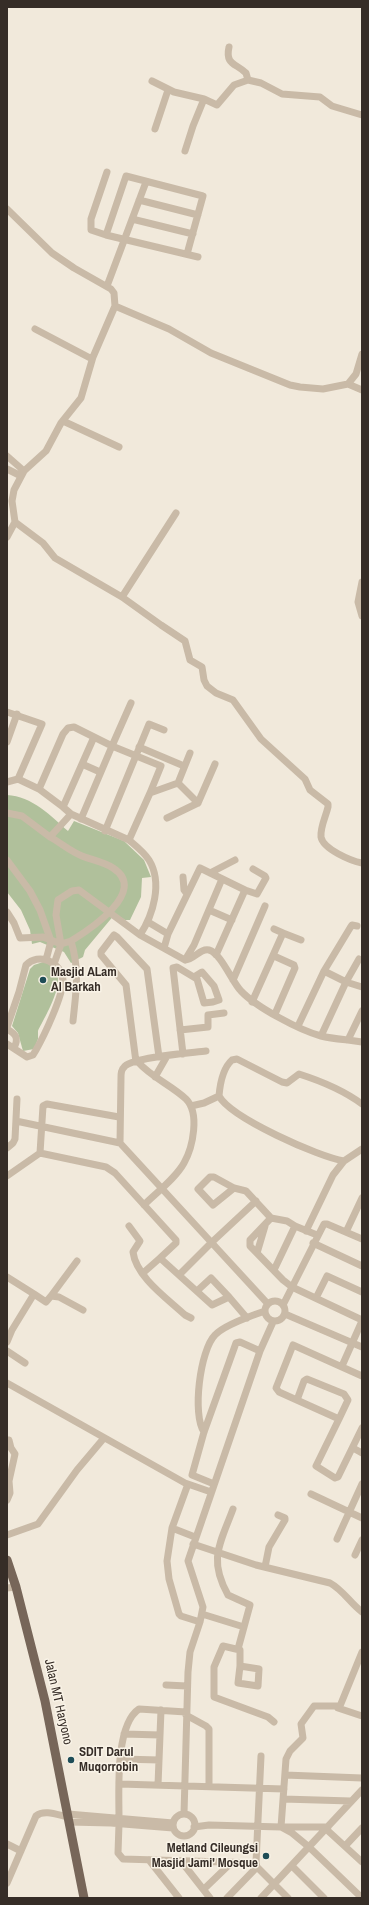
<!DOCTYPE html>
<style>
body{margin:0}
#map{position:relative;width:369px;height:1905px;overflow:hidden;background:#f1e9db;font-family:"Archivo Narrow",sans-serif}
canvas{display:block}
.frame{position:absolute;inset:0;border:8px solid #362d27;pointer-events:none}
</style>
<div id="map">
<canvas width="369" height="1905"></canvas>
<div class="frame"></div>
</div>
<script>
const context = document.querySelector('canvas').getContext('2d');
context.lineJoin = 'round';
function fillPath(path, color) { context.fillStyle = color; context.fill(path, 'evenodd'); }
function trace(path, color, width, dash) { context.strokeStyle = color; context.lineWidth = width; context.lineCap = dash ? 'butt' : 'round'; context.setLineDash(dash || []); context.stroke(path); }
function drawText(font, color, halo, rows, align = 'center') {
  context.font = font + ' "Archivo Narrow",sans-serif'; context.lineWidth = 3; context.setLineDash([]); context.textBaseline = 'middle'; context.strokeStyle = halo; context.fillStyle = color; for (const [text, x, y, turn = 0] of rows) {
    context.save(); context.translate(x, y); context.rotate((+turn || 0) * Math.PI / 180); context.textAlign = isNaN(turn) ? turn : align; if (halo) context.strokeText(text, 0, 0); context.fillText(text, 0, 0); context.restore();
  }
}
fillPath(new Path2D(`
 M 7,795 C 32,796 51,816 68,831 L 74,821 L 124,841 L 144,860 L 151,877 L 142,878 L 141,897 L 130,920 L 125,920 L 115,914 L 85,950 L 83,957 L 71,963 L 64,952 L 40,942 L 32,944 L 30,930 L 21,910 L 7,892 Z
 M 43,962 C 76,968 46,1014 38,1031 L 38,1039 L 34,1049 L 23,1051 L 18,1033 L 12,1026 L 30,969 L 34,965 Z`), '#b0c09b');
trace(new Path2D(`
 M 229,47 C 225,65 236,63 246,73 L 248,80
 M 152,81 L 174,92 L 204,99 L 217,105 L 234,85 L 248,80 L 261,83 L 282,94 L 320,97 L 332,106 L 362,115
 M 155,129 L 168,90
 M 185,151 L 193,126 L 204,99
 M 139,200 L 198,215
 M 7,209 L 52,253 L 74,268 L 111,289 L 114,293 L 115,306 L 169,329 L 211,353 L 290,385 L 300,387 L 323,389 L 348,384 L 356,374 L 362,354
 M 132,219 L 193,234
 M 106,235 L 91,230 L 91,219 L 107,172
 M 187,254 L 203,196 L 126,176 L 106,235 L 198,257
 M 107,286 L 146,182
 M 35,329 L 92,359
 M 348,384 L 362,390
 M 63,421 L 119,447
 M 7,456 L 24,471
 M 7,469 L 21,476
 M 15,522 L 43,543 L 55,558 L 122,597 L 161,625 L 185,641 L 190,660 L 202,667 L 204,680 L 207,686 L 216,693 L 233,700 L 261,739 L 305,779 L 310,790 L 328,804 L 328,807 C 326,816 320,827 321,837 C 323,849 351,861 362,863
 M 7,537 L 15,522 L 12,501 L 14,490 L 24,471 L 46,451 L 61,423 L 81,398 L 93,357 L 115,306
 M 362,582 L 358,602 L 362,616
 M 122,597 L 176,513
 M 131,703 L 112,746 L 161,766 L 150,793
 M 7,712 L 42,724 L 18,779 L 7,782
 M 7,742 L 17,714
 M 139,747 L 184,766
 M 82,764 L 100,772
 M 18,779 L 39,789 L 63,807 L 94,737
 M 39,789 L 63,734 L 68,728 L 74,727 L 112,746 L 81,819
 M 198,803 L 215,764
 M 7,813 L 22,816 L 50,837 L 71,814 L 63,807
 M 71,814 L 129,840
 M 167,818 L 198,803 L 178,783
 M 105,831 L 149,724 L 164,730
 M 50,837 C 61,843 70,851 82,856 C 92,860 104,862 113,868 C 149,891 89,930 71,941
 M 7,860 L 30,891 L 40,910 L 51,941 L 46,960
 M 210,873 L 235,860
 M 183,877 L 184,890 L 187,894
 M 209,910 L 232,920
 M 7,912 L 14,923 L 20,938 L 43,937 L 61,944 L 71,941 C 80,971 76,991 73,1021
 M 148,922 L 168,934
 M 283,933 L 301,940
 M 140,935 C 153,915 163,883 149,860 C 144,852 136,846 129,840 L 150,793 L 178,783 L 190,753
 M 164,948 L 168,934 L 200,868 L 245,890
 M 216,955 L 245,890 L 257,894 L 266,878 L 265,876 L 253,869
 M 274,956 L 294,965 L 295,968 L 275,1014
 M 185,960 L 194,945 L 222,879
 M 54,964 L 61,944 L 56,915 L 58,900 L 72,891 L 79,890 L 140,935 L 185,960 C 194,960 200,948 209,950 C 221,953 232,982 241,991 C 256,1007 299,1030 321,1036 C 329,1038 339,1039 348,1040 L 362,1011
 M 324,971 L 350,928 L 352,925 L 357,926
 M 233,980 L 265,906
 M 252,1002 L 283,933 L 274,929
 M 298,1026 L 324,971 L 346,982 L 362,987
 M 7,1027 L 19,992 L 26,965 C 32,959 41,957 49,961 C 57,965 62,971 63,980 C 63,996 44,1036 36,1050 L 33,1055 L 27,1057 L 7,1044
 M 7,1029 C 16,1034 19,1038 14,1048
 M 180,1030 L 208,1027 L 208,1015 L 224,1013
 M 321,1036 L 346,982 L 359,959
 M 348,1040 L 362,1042
 M 183,1054 L 173,968 L 177,967 L 197,979 L 204,1003 L 213,1002 L 219,1000 L 214,986 L 202,972 L 194,977
 M 136,1062 L 126,985 L 101,955 L 101,952 L 114,935 L 117,937 L 147,969 L 159,1057
 M 138,1062 C 151,1077 171,1085 186,1099 C 200,1113 193,1147 184,1163 C 175,1179 157,1192 144,1205
 M 155,1077 L 167,1056
 M 219,1096 C 220,1084 223,1068 232,1060 L 237,1059 L 282,1082 L 287,1083 L 299,1074 C 321,1081 343,1090 362,1104
 M 191,1106 L 204,1103 L 219,1096 C 231,1118 319,1157 344,1161
 M 16,1121 L 120,1143 L 268,1304
 M 120,1143 L 121,1078 C 121,1073 121,1070 125,1066 C 135,1057 190,1053 206,1051
 M 7,1148 L 13,1143 L 15,1139 L 17,1099
 M 40,1153 L 43,1106 L 47,1104 L 119,1117
 M 7,1176 L 40,1153 L 106,1167 L 115,1173 L 176,1240 L 176,1243 L 160,1258 L 212,1305 L 229,1297 L 247,1318
 M 234,1188 L 213,1205 L 198,1189 L 210,1177 L 214,1177 L 234,1188 L 246,1191 L 271,1218 L 287,1221 L 295,1226 L 317,1235
 M 271,1218 L 250,1240 L 250,1246 L 283,1280 L 292,1287 L 362,1320
 M 129,1226 L 140,1241 L 133,1252 C 136,1277 168,1299 185,1315 L 191,1318
 M 306,1231 L 333,1175 L 344,1161 L 362,1149
 M 346,1232 L 362,1198
 M 313,1243 L 362,1266
 M 257,1253 L 265,1226
 M 274,1270 L 295,1226
 M 143,1273 L 160,1258
 M 179,1275 L 211,1243 L 256,1201
 M 7,1277 L 34,1294
 M 197,1291 L 211,1278 L 229,1297
 M 51,1296 L 77,1261
 M 316,1298 L 327,1276 L 362,1292
 M265 1311a10 10 0 1 1 20 0a10 10 0 1 1-20 0Z
 M 283,1305 L 324,1224 L 327,1224 L 362,1239
 M 285,1314 L 362,1347
 M 7,1342 L 12,1330 L 34,1294 L 46,1302 L 51,1296 L 59,1297 L 83,1310
 M 7,1351 L 25,1363
 M 342,1366 L 362,1321
 M 362,1376 L 293,1345 L 276,1388 L 279,1392 L 339,1419 L 316,1466 L 335,1478 L 338,1477 L 362,1428
 M 7,1383 L 185,1483 L 211,1492
 M 297,1400 L 304,1381 L 307,1379 L 344,1394 L 348,1400 L 339,1419
 M 204,1432 C 192,1415 200,1350 215,1335 C 223,1326 253,1315 265,1311
 M 353,1448 L 362,1453
 M 188,1484 L 172,1528 L 167,1561 L 169,1579 L 179,1614 L 181,1616 L 200,1622
 M 214,1484 L 192,1475 L 204,1432 L 236,1343 L 240,1342 L 260,1351
 M 311,1494 L 362,1518
 M 7,1500 L 10,1493 L 9,1481 L 15,1454 L 11,1448 L 9,1440
 M 233,1509 C 220,1544 208,1559 228,1595 L 250,1605 L 238,1649
 M 172,1528 L 195,1537
 M 7,1535 L 38,1524 L 77,1470 L 104,1438
 M 337,1539 L 362,1484
 M 193,1544 L 256,1565 L 330,1583 C 343,1590 350,1603 362,1612
 M 355,1555 L 362,1540
 M 265,1567 L 269,1547 L 285,1520 L 285,1518 L 278,1515
 M 7,1588 L 16,1587
 M 202,1614 L 244,1627
 M 240,1666 L 238,1683 L 258,1686 L 259,1669 L 240,1666 L 240,1650 L 223,1646 L 214,1667 L 214,1697 L 268,1717 L 274,1722
 M 166,1685 L 187,1686
 M 338,1708 L 362,1716
 M 186,1715 L 206,1726 L 209,1729 L 209,1785
 M 124,1734 L 160,1735
 M 261,1756 L 256,1863 L 257,1867 L 288,1898
 M 121,1759 L 159,1760
 M 285,1775 L 362,1778
 M 120,1784 L 284,1789
 M 158,1785 L 161,1710
 M 283,1799 L 351,1801
 M 68,1814 L 173,1823
 M 184,1814 L 188,1672 L 190,1652 L 200,1622 L 203,1607 L 188,1561 L 260,1351 L 273,1322
 M173 1825a11 11 0 1 1 22 0a11 11 0 1 1-22 0Z
 M 119,1817 C 119,1791 115,1725 139,1709 L 186,1712
 M 69,1822 L 111,1823 L 173,1828
 M 119,1824 L 118,1853 L 123,1859 L 256,1863
 M 194,1827 L 209,1825 L 281,1827 L 292,1833 L 309,1847 L 362,1898
 M 328,1827 L 281,1827 L 286,1759 L 290,1751 L 303,1738 L 301,1724 L 314,1706 L 340,1706 L 362,1652
 M 326,1829 L 362,1862
 M 7,1844 L 21,1851
 M 345,1846 L 362,1828
 M 149,1860 L 179,1898
 M 181,1861 L 210,1898
 M 292,1866 L 324,1898
 M 7,1883 L 36,1816 C 44,1809 58,1815 68,1817
 M 204,1889 L 231,1863
 M 227,1898 L 257,1867
 M 261,1898 L 362,1790`), '#c9baa7', 7);
trace(new Path2D(`
 M 7,1560 L 16,1587 L 45,1701 L 84,1898`), '#776659', 9);
for (const [x, y, r, color] of [
 [43,980,4,"#1e4d57"],
 [71,1760,4,"#1e4d57"],
 [266,1856,4,"#1e4d57"]
]) { const dot = new Path2D(); dot.arc(x, y, r, 0, 2 * Math.PI); context.fillStyle = color; context.fill(dot); trace(dot, '#f9f3e7', 1.5); }
drawText('bold 13px', '#362d27', '#f9f3e7', [
 ["Masjid ALam",51,973],
 ["Al Barkah",51,988],
 ["SDIT Darul",79,1753],
 ["Muqorrobin",79,1768],
 ["Metland Cileungsi",258,1849,"right"],
 ["Masjid Jami' Mosque",258,1864,"right"]
], 'left');
drawText('13px', '#362d27', '#f9f3e7', [
 ["Jalan MT Haryono",58,1702,77]
]);
</script>
